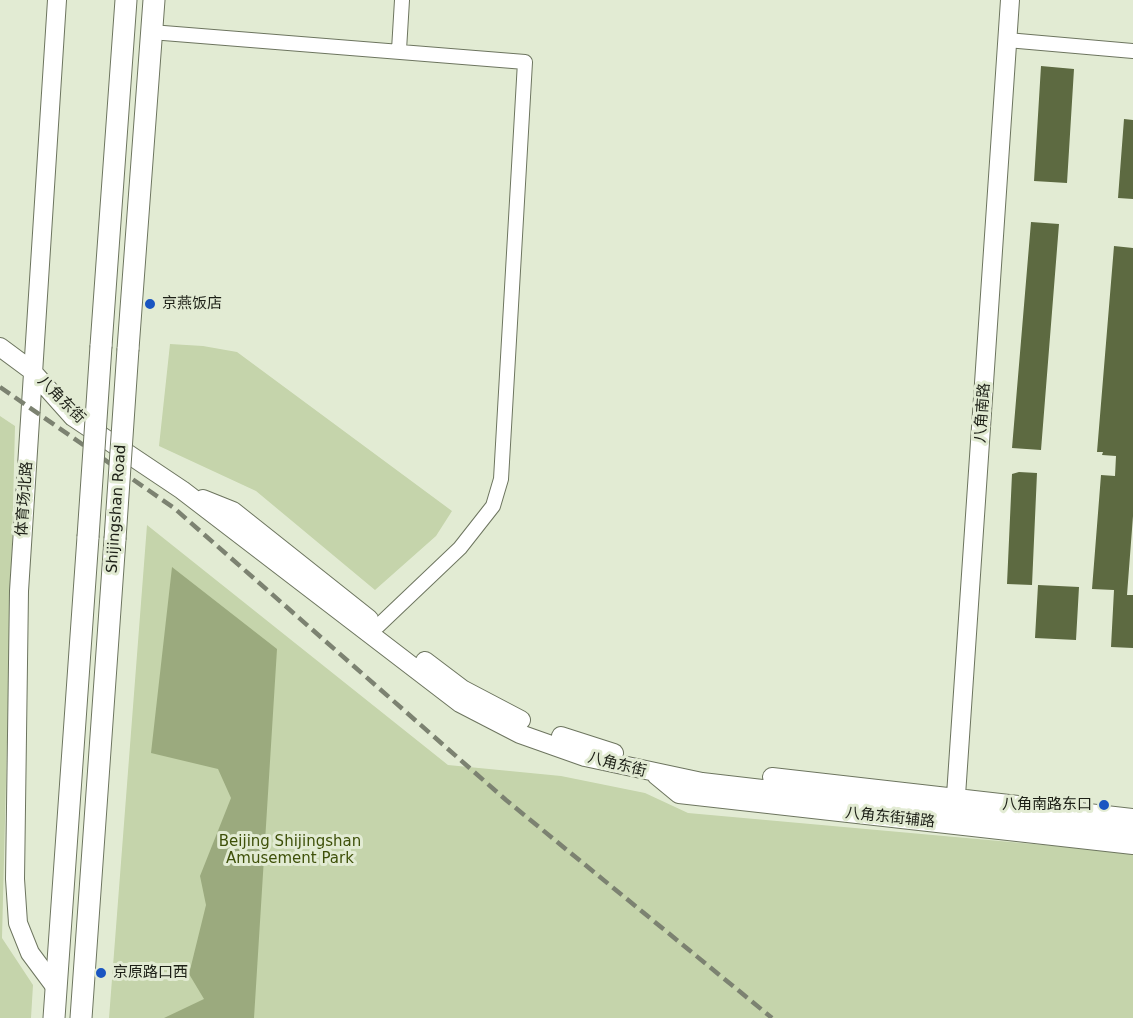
<!DOCTYPE html>
<meta charset="utf-8">
<style>
body{margin:0}
canvas{display:block;background:#e2ebd3}
</style>
<canvas width="1133" height="1018"></canvas>
<script>
const context = document.querySelector('canvas').getContext('2d');
context.lineJoin = 'round';
function fillPath(path, color) { context.fillStyle = color; context.fill(path, 'evenodd'); }
function trace(path, color, width, dash) { context.strokeStyle = color; context.lineWidth = width; context.lineCap = dash ? 'butt' : 'round'; context.setLineDash(dash || []); context.stroke(path); }
function drawText(font, color, halo, rows, align = 'center') {
  context.font = font + ' "DejaVu Sans","Noto Sans SC",sans-serif'; context.lineWidth = 6; context.setLineDash([]); context.textBaseline = 'middle'; context.strokeStyle = halo; context.fillStyle = color; for (const [text, x, y, turn = 0] of rows) {
    context.save(); context.translate(x, y); context.rotate((+turn || 0) * Math.PI / 180); context.textAlign = isNaN(turn) ? turn : align; if (halo) context.strokeText(text, 0, 0); context.fillText(text, 0, 0); context.restore();
  }
}
fillPath(new Path2D(`
 M 170,344 L 203,346 L 237,352 L 452,511 L 436,536 L 375,590 L 256,491 L 159,446 Z
 M 0,416 L 15,426 L 2,938 L 33,985 L 31,1018 L 0,1018 Z
 M 147,525 L 448,765 L 561,776 L 645,793 L 688,813 L 1133,853 L 1133,1018 L 109,1018 Z`), '#c5d4ab');
fillPath(new Path2D(`
 M 172,567 L 277,649 L 254,1018 L 164,1018 L 204,999 L 189,974 L 206,905 L 200,876 L 231,798 L 218,769 L 151,753 Z`), '#9baa7e');
fillPath(new Path2D(`
 M 1041,66 L 1074,69 L 1067,183 L 1034,181 Z
 M 1124,119 L 1133,120 L 1133,199 L 1118,198 Z
 M 1031,222 L 1059,224 L 1041,450 L 1012,448 Z
 M 1114,246 L 1133,248 L 1133,516 L 1127,595 L 1133,595 L 1133,648 L 1111,647 L 1114,590 L 1092,589 L 1101,475 L 1115,476 L 1116,456 L 1102,455 L 1103,452 L 1097,452 Z
 M 1019,472 L 1037,473 L 1032,585 L 1007,584 L 1012,474 Z
 M 1038,585 L 1079,587 L 1076,640 L 1035,638 Z`), '#5d6a41');
const street = new Path2D(`
 M 151,32 L 525,62 L 501,479 L 493,506 L 460,548 L 378,626
 M 1007,40 L 1133,51
 M 399,50 L 402,0`);
const secondary = new Path2D(`
 M 0,347 L 31,370 L 73,417 L 182,490 L 460,703 L 520,734 L 585,757 L 702,782 L 1133,832
 M 203,499 L 233,511 L 369,619
 M 425,661 L 462,689 L 521,720
 M 561,736 L 614,753
 M 656,775 L 679,794 L 1133,845
 M 772,777 L 1133,818
 M 954,825 L 1010,0
 M 56,988 L 30,953 L 18,923 L 15,879 L 19,591 L 57,0`);
const primary = new Path2D(`
 M 101,346 L 126,0
 M 128,349 L 154,0
 M 54,1018 L 88,537
 M 81,1018 L 115,539`);
trace(street, '#6d755f', 16);
trace(secondary, '#6d755f', 20);
trace(primary, '#6d755f', 23);
trace(street, '#fff', 14);
trace(secondary, '#fff', 18);
trace(primary, '#fff', 21);
trace(new Path2D(`
 M 0,387 L 174,508 L 506,800 L 772,1018`), '#7c8271', 4.5, [12, 6]);
const primaryBridge = new Path2D(`
 M 88,537 L 101,346
 M 115,539 L 128,349`);
trace(primaryBridge, '#6d755f', 23, []);
trace(primaryBridge, '#fff', 21);
for (const [x, y, r, color] of [
 [150,304,6,"#1a55c1"],
 [1104,805,6,"#1a55c1"],
 [101,973,6,"#1a55c1"]
]) { const dot = new Path2D(); dot.arc(x, y, r, 0, 2 * Math.PI); context.fillStyle = color; context.fill(dot); trace(dot, '#e2ebd3', 2); }
drawText('15px', '#1c1f16', '#e2ebd3', [
 ["京燕饭店",162,304],
 ["八角南路东口",1092,805,"right"],
 ["京原路口西",113,973]
], 'left');
drawText('15px', '#1c1f16', '#e2ebd3', [
 ["八角东街",61,400,45],
 ["八角南路",983,413,-86],
 ["体育场北路",25,499,-86],
 ["Shijingshan Road",117,509,-86],
 ["八角东街",617,765,14],
 ["八角东街辅路",890,818,6]
]);
drawText('15px', '#3e5009', '#e2ebd3', [
 ["Beijing Shijingshan",290,842],
 ["Amusement Park",290,859]
]);
</script>
